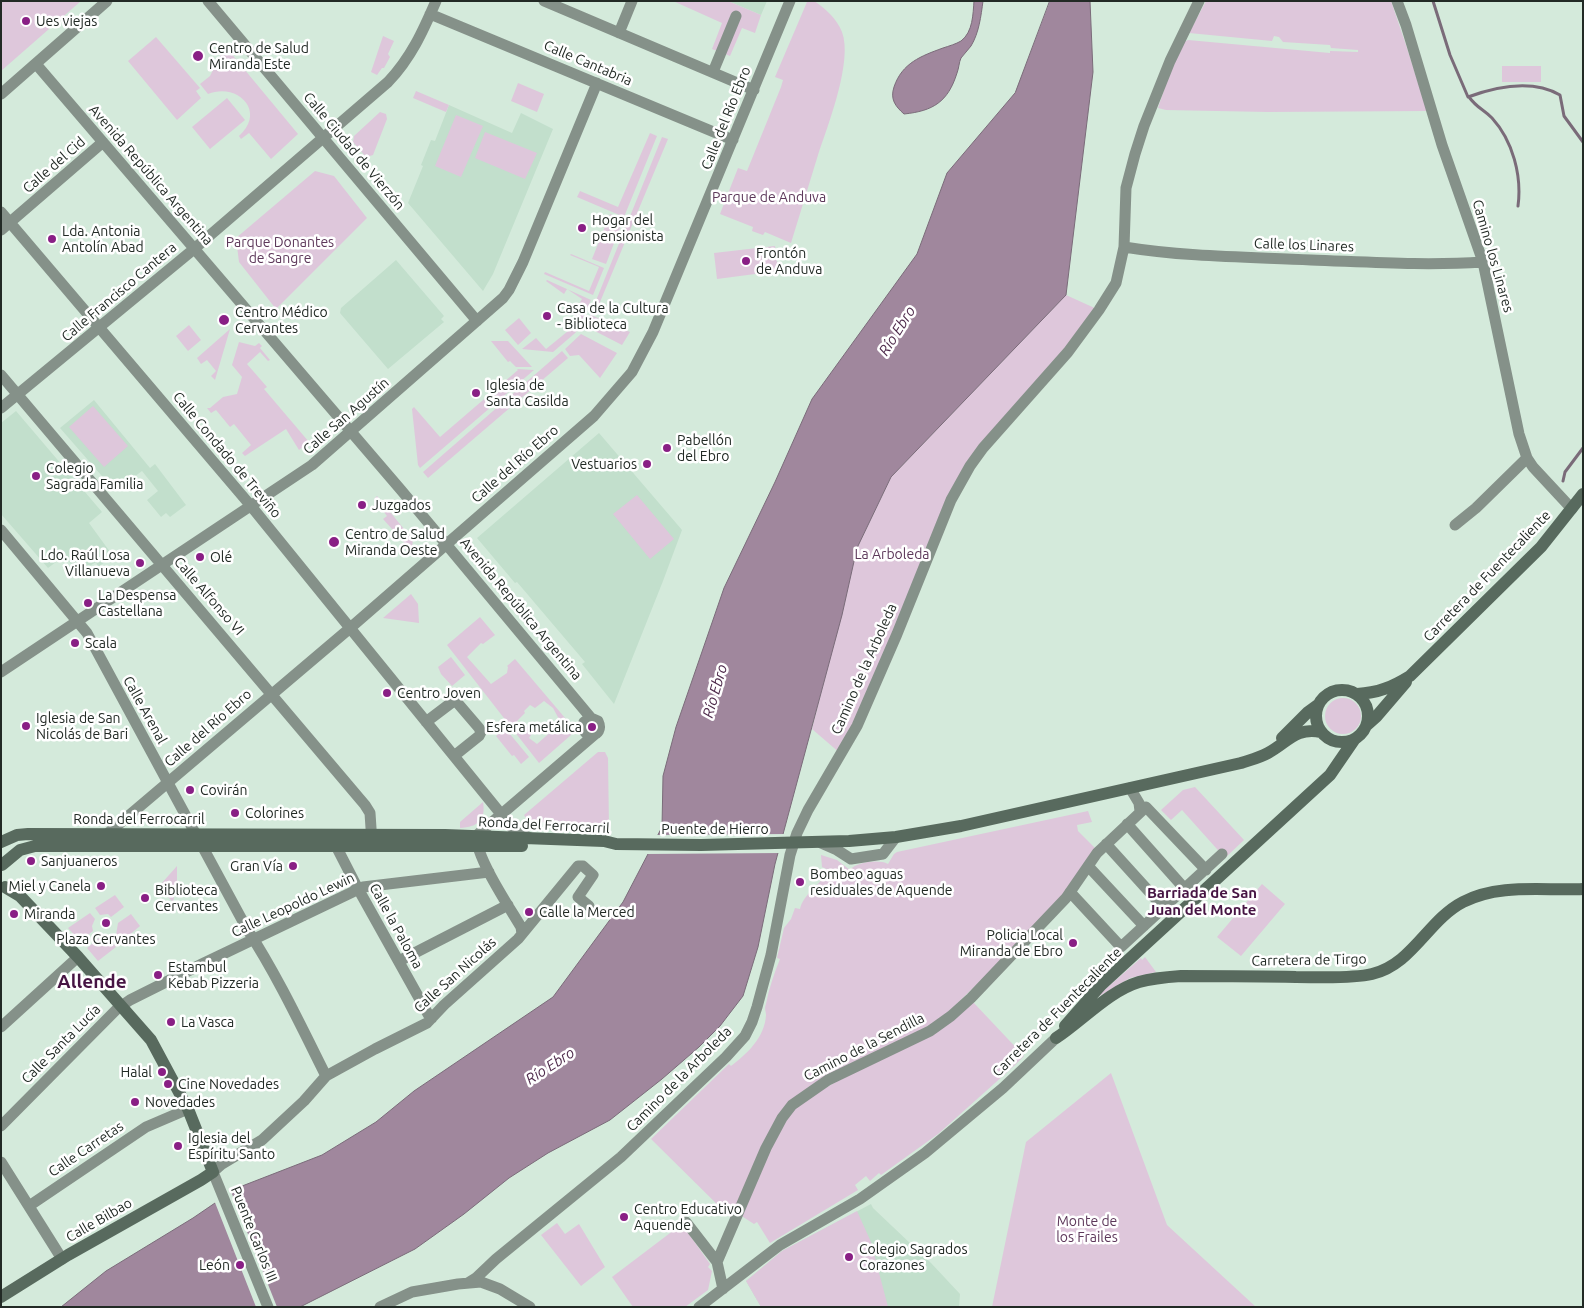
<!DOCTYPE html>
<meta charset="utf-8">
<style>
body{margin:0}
#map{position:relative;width:1584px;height:1308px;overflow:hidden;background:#d4eadb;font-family:Ubuntu,sans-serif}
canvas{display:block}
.frame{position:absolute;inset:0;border:2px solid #222a25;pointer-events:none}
</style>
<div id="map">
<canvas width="1584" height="1308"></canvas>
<div class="frame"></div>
</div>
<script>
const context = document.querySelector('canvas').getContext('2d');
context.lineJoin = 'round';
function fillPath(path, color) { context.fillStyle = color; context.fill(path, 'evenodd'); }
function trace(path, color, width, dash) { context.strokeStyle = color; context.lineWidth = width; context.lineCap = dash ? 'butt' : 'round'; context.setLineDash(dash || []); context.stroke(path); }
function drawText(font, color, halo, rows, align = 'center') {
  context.font = font + ' Ubuntu,sans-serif'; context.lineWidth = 5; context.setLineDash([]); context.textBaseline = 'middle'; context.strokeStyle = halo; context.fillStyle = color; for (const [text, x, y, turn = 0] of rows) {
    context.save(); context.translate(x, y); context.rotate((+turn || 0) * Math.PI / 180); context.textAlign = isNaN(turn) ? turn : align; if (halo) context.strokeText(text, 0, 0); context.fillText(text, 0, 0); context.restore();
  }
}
fillPath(new Path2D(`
 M 728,1 L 767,1 L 761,15 Z
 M 449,105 L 512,133 L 521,113 L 553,129 L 493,274 L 483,291 L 408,203 L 423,166 L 421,165 L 431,140 L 435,141 Z
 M 396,260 L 444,316 L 441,319 L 444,322 L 388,369 L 340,313 L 341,308 Z
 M 94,400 L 150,468 L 155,464 L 186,505 L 170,517 L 166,513 L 161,517 L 147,500 L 158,491 L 142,471 L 115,491 L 60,428 Z
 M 16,411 L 102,512 L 89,523 L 113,556 L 98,567 L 96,562 L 79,573 L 64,556 L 48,568 L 1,514 L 1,423 Z
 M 599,433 L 682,530 L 663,581 L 614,704 L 582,664 L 585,662 L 517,582 L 515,583 L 477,538 Z
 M 871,1204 L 873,1208 L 931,1263 L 960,1294 L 959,1307 L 761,1307 L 746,1281 L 782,1251 Z`), '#c2dfcc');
fillPath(new Path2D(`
 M 1,1 L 81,1 L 1,71 Z
 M 673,1 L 728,1 L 761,15 L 755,33 L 742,28 L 730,56 L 712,49 L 722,23 Z
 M 814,1 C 825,8 837,19 842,32 C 853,61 828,125 818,155 C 809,184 800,214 791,243 L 765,232 L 763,235 L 752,231 L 753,227 L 720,214 L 738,168 L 747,171 L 781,87 L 783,80 L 775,77 L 807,2 Z
 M 1206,1 L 1391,1 L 1407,48 L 1427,111 L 1268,112 L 1166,110 L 1158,108 L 1170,72 L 1184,42 L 1188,40 L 1330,53 L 1330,51 L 1358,52 L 1358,50 L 1331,48 L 1330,45 L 1283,42 L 1279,37 L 1274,36 L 1272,41 L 1189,33 Z
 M 383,36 L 394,41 L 388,54 L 390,57 L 384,68 L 382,68 L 377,75 L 371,72 Z
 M 156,37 L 200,88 L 196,91 L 201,98 L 177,120 L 128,61 Z
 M 225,46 L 298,134 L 271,159 L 249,133 L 241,139 L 239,136 C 267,111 237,82 208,94 L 200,84 L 210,76 Z
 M 1502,66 L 1541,66 L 1541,82 L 1502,82 Z
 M 518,83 L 544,94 L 537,112 L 511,101 Z
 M 416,91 L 449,105 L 446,112 L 413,98 Z
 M 227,98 L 245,120 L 210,149 L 192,127 Z
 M 380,112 L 386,114 L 387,119 L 373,155 L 366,157 L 353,142 L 354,136 Z
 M 456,115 L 483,126 L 461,177 L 435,166 Z
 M 485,132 L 537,153 L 525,179 L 475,158 Z
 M 650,133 L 657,136 L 624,217 L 577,197 L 580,191 L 618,207 Z
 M 662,137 L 668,139 L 595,314 L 593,308 Z
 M 315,171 L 334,176 L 367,218 L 276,309 L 239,262 L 236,238 Z
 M 610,214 L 623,220 L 606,264 L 592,259 Z
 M 775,246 L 778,271 L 717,279 L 714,253 Z
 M 571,254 L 604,268 L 593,295 L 544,274 L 545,272 L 589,291 L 599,267 L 570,255 Z
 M 547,280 L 591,300 L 582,320 L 573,314 L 582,299 L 567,289 L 564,294 L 546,281 Z
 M 1066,295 L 1099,310 L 970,466 L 841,754 L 812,729 L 857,548 L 891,477 Z
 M 592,312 L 593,316 L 630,332 L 622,345 L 589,328 L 590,325 L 587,323 Z
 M 519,318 L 531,333 L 518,345 L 505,330 Z
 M 189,325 L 201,340 L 188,351 L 176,336 Z
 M 573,327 L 577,331 L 574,334 L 553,352 L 522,349 L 536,338 L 546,349 Z
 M 230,329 L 215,380 L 211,376 L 216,371 L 207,360 L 201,364 L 197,358 Z
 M 581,334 L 617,353 L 600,378 L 579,355 L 570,356 L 565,349 Z
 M 491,341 L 508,341 L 532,367 L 516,367 L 510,361 L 508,362 Z
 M 239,342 L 255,346 L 259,343 L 262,346 L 260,348 L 270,360 L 268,361 L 260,352 L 247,364 L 267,387 L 264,389 L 309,442 L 299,450 L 286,429 L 245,456 L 242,453 L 251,445 L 234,424 L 230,427 L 216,410 L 211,413 L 207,408 L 210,408 L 223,397 L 237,394 L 242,377 L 232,365 Z
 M 562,351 L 568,358 L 428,478 L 423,472 Z
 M 517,369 L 534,370 L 420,468 L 418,465 L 412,409 L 414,407 L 440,437 L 518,370 Z
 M 93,406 L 128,446 L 104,467 L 69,427 Z
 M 637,495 L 674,539 L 650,559 L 613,514 Z
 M 377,496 L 413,540 L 412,547 L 410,549 L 383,519 L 387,516 L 374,499 Z
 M 411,594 L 418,604 L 419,623 L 383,618 Z
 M 480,617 L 495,635 L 483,644 L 481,643 L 467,657 L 491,684 L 507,673 L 508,667 L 507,666 L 515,659 L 571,725 L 571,735 L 539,763 L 447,645 ZM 544,701 L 553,708 L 560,721 L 552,728 L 553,730 L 537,744 L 529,738 L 533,732 L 529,726 L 522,729 L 517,721 L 525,713 L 524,711 L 530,705 L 535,708 Z
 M 451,657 L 465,675 L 452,686 L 441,674 L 438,667 Z
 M1325 716a18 18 0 1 1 36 0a18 18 0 1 1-36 0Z
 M 505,728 L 529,757 L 521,764 L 514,755 L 512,756 L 496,736 Z
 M 598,752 L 605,752 L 608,758 L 609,828 L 528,821 L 524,815 Z
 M 1195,787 L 1244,840 L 1225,858 L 1182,810 L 1171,820 L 1161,810 L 1183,790 Z
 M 483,802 C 486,820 478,827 460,828 L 460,822 Z
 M 1088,811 L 1092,822 L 1077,825 L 1078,831 L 1095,848 L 1069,888 L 1002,960 L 940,1020 L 800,1093 L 731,1218 L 651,1139 L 729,1064 L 731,1066 C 747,1054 765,1037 766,1015 C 766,1011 764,1009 766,1004 C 769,988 774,974 780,959 L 777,958 L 784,928 L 791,919 L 795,908 L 800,909 C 803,895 821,882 831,871 L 822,867 L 821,855 L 837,860 L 850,870 C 856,862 879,859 888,864 L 894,854 L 897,852 Z
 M 177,866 L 177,884 L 173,902 L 160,889 L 161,884 Z
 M 1262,884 L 1285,904 L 1241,956 L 1217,937 Z
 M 115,895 L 124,907 L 111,917 L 108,914 L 100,915 L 95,908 Z
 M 90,913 L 95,919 L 92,926 L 93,931 L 80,941 L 68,928 Z
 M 131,914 L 140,926 L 121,942 L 116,935 L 118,923 Z
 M 99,938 L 107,940 L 110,939 L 116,947 L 98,961 L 87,948 Z
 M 1145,957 L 1156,972 L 1130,978 L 1093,1000 L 1141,958 L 1142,960 Z
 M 973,1002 L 1024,1056 L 1014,1066 L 938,1134 L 881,1175 L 879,1173 L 870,1181 L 866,1176 L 855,1185 L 858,1190 L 770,1243 L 757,1222 L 754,1224 L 740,1215 L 784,1121 L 798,1104 Z
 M 1111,1073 L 1167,1225 L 1256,1307 L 992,1307 L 1026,1142 Z
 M 857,1211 L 871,1242 L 888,1307 L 761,1307 L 746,1281 L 782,1251 Z
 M 557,1223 L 565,1234 L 579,1224 L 605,1267 L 581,1286 L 541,1235 Z
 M 682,1224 L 710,1264 L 708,1267 L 712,1271 L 708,1290 L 685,1307 L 633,1307 L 612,1277 Z`), '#dec7db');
const water = new Path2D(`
 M 974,1 L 983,1 C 981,16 979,33 971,46 C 968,50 964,54 961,58 C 959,62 959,68 957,73 C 948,102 933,111 904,114 C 895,106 890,99 894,87 C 902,63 921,56 943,48 C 949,46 956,44 961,41 C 973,32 973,14 974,1 Z
 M 1050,1 L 1090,1 L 1093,72 L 1066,295 L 891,477 L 857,548 L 842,615 L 775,864 L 758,947 L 743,996 L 720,1026 L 699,1047 L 662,1079 L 610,1120 L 548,1153 L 509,1178 L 464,1214 L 415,1249 L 300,1307 L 61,1307 L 106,1271 L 193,1218 L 237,1188 L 322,1155 L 376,1122 L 414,1091 L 553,997 L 623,902 L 662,827 L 663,776 L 676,727 L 724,588 L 775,482 L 812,399 L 917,254 L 947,173 L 1015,93 Z`);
fillPath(water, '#a0879d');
trace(water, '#7a6b79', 1);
fillPath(new Path2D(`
 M 786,834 L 781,853 L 645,854 L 655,835 Z
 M 230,1189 L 277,1307 L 256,1307 L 214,1200 Z`), '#d4eadb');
trace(new Path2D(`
 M 1433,1 L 1450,55 L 1468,97 C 1498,86 1532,79 1560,95 L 1564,116 L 1583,142
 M 1469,97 C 1477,108 1483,109 1492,118 C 1513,141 1522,176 1518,206
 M 1563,481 L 1565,472 L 1583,448`), '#7a6b79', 3);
trace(new Path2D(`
 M 208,1 L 477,321
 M 544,1 L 754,90
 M 1397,1 L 1406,25 L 1442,145 L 1483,262 L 1519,434 L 1527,458 L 1533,467 L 1572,509
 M 430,14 L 733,140
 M 619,33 L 632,1
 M 36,64 L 401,490 L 591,718 L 598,721 C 606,738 579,741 584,722 L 591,718
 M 713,72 L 736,16
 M 1,94 L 107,1
 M 1,212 L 251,506 L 501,814 L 515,831 L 530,838
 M 1,230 L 103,142
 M 1124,247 C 1186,257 1248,257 1311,260 C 1368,262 1425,266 1483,262
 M 1,375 L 365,805 L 370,813 L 372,843
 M 1,408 L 194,249 L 388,82 C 411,58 423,31 436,1
 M 1455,525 L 1476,508 L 1527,458
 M 1,530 L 87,633 L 247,929 C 277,975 301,1026 326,1076
 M 1,672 L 312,465 L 503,298 L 509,290 L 523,262 L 597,83
 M 426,722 L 455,700 L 479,728 L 481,732 L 479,736 L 454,756
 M 1130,788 L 1139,803 L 1140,811
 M 1127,824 L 1184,888
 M 106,835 L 349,629 L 594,416 L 632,372 L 653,332 L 790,1
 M 821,843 L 837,850 L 851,859 L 883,854 L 896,837
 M 1106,844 L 1164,908
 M 336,846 L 356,885 L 428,1014 L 432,1018
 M 1088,866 L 1144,926
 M 1070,892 L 1121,947 L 1222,854
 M 522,934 L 521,927 C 508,905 477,859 476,836 L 594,735
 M 399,961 L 508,905
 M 1,1027 L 78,957
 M 1,1126 L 117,1009 L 130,1000 L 202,964 L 363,887 L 489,872
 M 1,1162 L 62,1259
 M 29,1206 L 146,1127 L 188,1109
 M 686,1222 L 717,1262
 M 468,1283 L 476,1278 L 496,1259 L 621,1157 L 726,1057 L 745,1036 L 752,1022 L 757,1007 L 771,955 L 790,855 L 797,833 L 808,810 L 857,726 L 897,634 L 951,500 L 970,466 L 983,448 L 1068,352 L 1099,310 L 1116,283 L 1124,247 L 1126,188 L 1135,154 L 1144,126 L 1170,61 L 1199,1
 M 723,1289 L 717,1262 L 766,1148 L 782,1118 L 792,1105 L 828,1080 L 930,1031 L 951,1016 L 971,998 L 1066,898 L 1097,853 L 1146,807 L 1206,870
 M 268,1307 L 213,1172 L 222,1164 L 262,1140 L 304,1101 L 326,1076 L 375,1049 L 427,1023 L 444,1005 L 518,939 L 578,866 L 583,866 L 593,875 L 578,897 L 589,906
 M 380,1307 L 412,1292 L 458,1284 L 481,1282 L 500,1289 L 530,1307
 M 699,1307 L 780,1245 L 860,1199 L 925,1153 L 1003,1088 L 1056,1038`), '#859189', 11);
trace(new Path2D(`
 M1316 716a26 26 0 1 1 52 0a26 26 0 1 1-52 0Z
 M 1357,694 C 1378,693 1392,687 1410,676 L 1541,547 L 1583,494
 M 1367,725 L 1376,717 L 1406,682
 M 1282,738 L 1308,712 L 1319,704
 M 1,842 L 17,835 L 28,834 L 445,835 L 604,841 L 616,844 L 701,845 L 849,841 L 896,837 L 961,826 L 1241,763 C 1250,760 1259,758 1268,753 C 1288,742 1296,727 1321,732
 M 2,865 L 20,850 L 35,846 L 522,846
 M 1065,1026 L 1101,985 L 1330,775 L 1354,740
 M 1056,1038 C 1082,1021 1109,991 1139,982 C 1153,978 1167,977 1181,976 C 1219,976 1257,976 1296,977 C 1317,977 1351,979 1372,974 C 1412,965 1428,920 1463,902 C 1499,883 1544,891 1583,889
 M 1,1297 L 68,1255 L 201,1180 L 213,1172 L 188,1109 L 151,1040 L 78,957 L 20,896 L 5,887`), '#586a5e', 12);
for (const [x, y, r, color] of [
 [26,21,5,"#891f85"],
 [198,56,6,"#891f85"],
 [582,228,5,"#891f85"],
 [52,239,5,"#891f85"],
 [746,261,5,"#891f85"],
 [547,316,5,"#891f85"],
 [224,320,6,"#891f85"],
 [476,393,5,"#891f85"],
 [667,448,5,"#891f85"],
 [647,464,5,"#891f85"],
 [36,476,5,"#891f85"],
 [362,505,5,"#891f85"],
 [334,542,6,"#891f85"],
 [200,557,5,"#891f85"],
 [140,563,5,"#891f85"],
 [88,603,5,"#891f85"],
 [75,643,5,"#891f85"],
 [387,693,5,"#891f85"],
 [26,726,5,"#891f85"],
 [592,727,5,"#891f85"],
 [190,790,5,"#891f85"],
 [235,813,5,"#891f85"],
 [31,861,5,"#891f85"],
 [293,866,5,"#891f85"],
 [800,882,5,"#891f85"],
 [101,886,5,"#891f85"],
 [145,898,5,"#891f85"],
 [529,912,5,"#891f85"],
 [14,914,5,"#891f85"],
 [106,923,5,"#891f85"],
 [1073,943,5,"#891f85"],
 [158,975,5,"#891f85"],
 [171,1022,5,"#891f85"],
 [162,1072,5,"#891f85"],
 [168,1084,5,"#891f85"],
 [135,1102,5,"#891f85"],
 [178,1146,5,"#891f85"],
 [624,1217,5,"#891f85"],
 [849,1257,5,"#891f85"],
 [240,1265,5,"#891f85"]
]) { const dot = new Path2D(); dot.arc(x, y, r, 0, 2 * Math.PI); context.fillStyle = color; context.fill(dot); trace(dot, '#fff', 2); }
drawText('14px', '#222a25', '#fff', [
 ["Ues viejas",36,21],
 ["Centro de Salud",209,48],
 ["Miranda Este",209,64],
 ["Hogar del",592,220],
 ["pensionista",592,236],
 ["Lda. Antonia",62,231],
 ["Antolín Abad",62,247],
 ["Frontón",756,253],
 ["de Anduva",756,269],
 ["Casa de la Cultura",557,308],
 ["- Biblioteca",557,324],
 ["Centro Médico",235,312],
 ["Cervantes",235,328],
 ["Iglesia de",486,385],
 ["Santa Casilda",486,401],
 ["Pabellón",677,440],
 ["del Ebro",677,456],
 ["Vestuarios",637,464,"right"],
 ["Colegio",46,468],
 ["Sagrada Familia",46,484],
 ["Juzgados",372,505],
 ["Centro de Salud",345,534],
 ["Miranda Oeste",345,550],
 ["Ldo. Raúl Losa",130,555,"right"],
 ["Villanueva",130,571,"right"],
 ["Olé",210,557],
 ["La Despensa",98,595],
 ["Castellana",98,611],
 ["Scala",85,643],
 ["Centro Joven",397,693],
 ["Iglesia de San",36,718],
 ["Nicolás de Bari",36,734],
 ["Esfera metálica",582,727,"right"],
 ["Covirán",200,790],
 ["Colorines",245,813],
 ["Sanjuaneros",41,861],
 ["Gran Vía",283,866,"right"],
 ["Bombeo aguas",810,874],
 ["residuales de Aquende",810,890],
 ["Miel y Canela",91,886,"right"],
 ["Biblioteca",155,890],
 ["Cervantes",155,906],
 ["Calle la Merced",539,912],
 ["Miranda",24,914],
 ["Policia Local",1063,935,"right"],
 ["Miranda de Ebro",1063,951,"right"],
 ["Plaza Cervantes",106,939,"center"],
 ["Estambul",168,967],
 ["Kebab Pizzeria",168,983],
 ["La Vasca",181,1022],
 ["Halal",152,1072,"right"],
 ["Cine Novedades",178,1084],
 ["Novedades",145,1102],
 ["Iglesia del",188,1138],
 ["Espíritu Santo",188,1154],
 ["Centro Educativo",634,1209],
 ["Aquende",634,1225],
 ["Colegio Sagrados",859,1249],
 ["Corazones",859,1265],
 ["León",230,1265,"right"]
], 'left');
drawText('14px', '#222a25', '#fff', [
 ["Calle Cantabria",588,63,23],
 ["Calle del Río Ebro",726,118,-68],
 ["Calle Ciudad de Vierzón",354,151,50],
 ["Calle del Cid",54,165,-41],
 ["Avenida República Argentina",151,175,49],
 ["Calle los Linares",1304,245,2],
 ["Camino los Linares",1493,256,74],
 ["Calle Francisco Cantera",119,292,-40],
 ["Calle San Agustín",346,416,-41],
 ["Calle Condado de Treviño",227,455,50],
 ["Calle del Río Ebro",515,464,-41],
 ["Carretera de Fuentecaliente",1487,576,-46],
 ["Calle Alfonso VI",209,596,49],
 ["Avenida República Argentina",521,609,50],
 ["Camino de la Arboleda",864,669,-66],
 ["Calle Arenal",145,710,61],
 ["Calle del Río Ebro",208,728,-41],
 ["Ronda del Ferrocarril",139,819],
 ["Ronda del Ferrocarril",544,825,3],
 ["Puente de Hierro",715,829],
 ["Calle Leopoldo Lewin",293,905,-25],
 ["Calle la Paloma",396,926,61],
 ["Carretera de Tirgo",1309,960,-1],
 ["Calle San Nicolás",455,975,-42],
 ["Carretera de Fuentecaliente",1057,1012,-45],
 ["Calle Santa Lucía",61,1044,-45],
 ["Camino de la Sendilla",864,1047,-27],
 ["Camino de la Arboleda",679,1079,-45],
 ["Calle Carretas",86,1149,-34],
 ["Calle Bilbao",99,1220,-30],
 ["Puente Carlos III",254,1234,68]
]);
drawText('14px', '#5d385a', '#fff', [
 ["Parque de Anduva",769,197],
 ["Parque Donantes",280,242],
 ["de Sangre",280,258],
 ["La Arboleda",892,554],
 ["Monte de",1087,1221],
 ["los Frailes",1087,1237]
]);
drawText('italic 15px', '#4e2a4b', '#fff', [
 ["Río Ebro",897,331,-58],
 ["Río Ebro",715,691,-74],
 ["Río Ebro",550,1066,-33]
]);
drawText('bold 15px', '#461443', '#fff', [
 ["Barriada de San",1202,893],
 ["Juan del Monte",1202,910]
]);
drawText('bold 19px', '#461443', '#fff', [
 ["Allende",92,982]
]);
</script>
